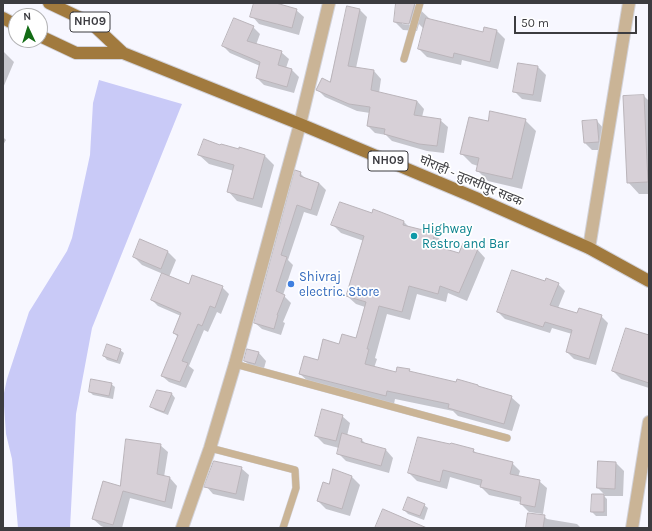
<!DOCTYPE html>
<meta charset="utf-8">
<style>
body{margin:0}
#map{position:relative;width:652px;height:531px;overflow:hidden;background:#f7f7ff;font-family:Karla,sans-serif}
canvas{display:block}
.frame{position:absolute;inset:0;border:4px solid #3c3c40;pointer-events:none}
.north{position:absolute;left:8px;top:8px;width:40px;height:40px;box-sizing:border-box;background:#fff;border:1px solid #b1b1b3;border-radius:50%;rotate:356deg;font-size:11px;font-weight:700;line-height:16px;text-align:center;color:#3c3c40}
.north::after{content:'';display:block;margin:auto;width:14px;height:18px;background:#136c15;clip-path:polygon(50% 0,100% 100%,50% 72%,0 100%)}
.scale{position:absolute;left:514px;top:16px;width:123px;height:18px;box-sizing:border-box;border:2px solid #3c3c40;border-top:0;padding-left:5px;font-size:12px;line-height:14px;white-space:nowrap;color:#3c3c40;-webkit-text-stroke:3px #fff;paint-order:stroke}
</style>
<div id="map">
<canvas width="652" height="531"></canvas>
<div class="frame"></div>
<div class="north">N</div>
<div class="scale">50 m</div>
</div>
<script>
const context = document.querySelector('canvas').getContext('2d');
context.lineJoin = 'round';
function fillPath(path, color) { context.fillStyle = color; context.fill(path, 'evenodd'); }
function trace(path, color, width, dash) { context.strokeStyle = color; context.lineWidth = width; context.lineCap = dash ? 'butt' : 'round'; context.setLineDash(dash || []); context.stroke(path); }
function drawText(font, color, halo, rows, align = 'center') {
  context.font = font + ' Karla,"Noto Sans Devanagari",sans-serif'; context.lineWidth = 3.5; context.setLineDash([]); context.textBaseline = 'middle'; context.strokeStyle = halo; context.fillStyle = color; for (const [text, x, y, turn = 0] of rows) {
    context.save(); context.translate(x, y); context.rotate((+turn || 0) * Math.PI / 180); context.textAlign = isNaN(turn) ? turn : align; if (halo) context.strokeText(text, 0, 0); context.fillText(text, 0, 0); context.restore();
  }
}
fillPath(new Path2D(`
 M 99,80 L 182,104 L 92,328 L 76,414 L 70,528 L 18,528 L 12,459 L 6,434 L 4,406 L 4,393 L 7,379 L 29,312 L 67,251 L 72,238 L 90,155 L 93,103 Z`), '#c9caf7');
fillPath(new Path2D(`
 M 255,3 L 272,3 L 296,10 L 304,17 L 299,35 L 259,24 L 252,16 Z
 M 396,3 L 413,3 L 431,20 L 484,33 L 485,28 L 497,31 L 505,39 L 498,69 L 462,60 L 461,65 L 427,57 L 419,49 L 424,29 L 419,24 L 417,31 L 403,30 L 395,22 L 397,3 ZM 402,22 L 414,23 L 414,25 L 402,24 Z
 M 348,7 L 360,10 L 367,17 L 356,68 L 374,71 L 381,79 L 379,93 L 417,101 L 424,109 L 422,117 L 440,120 L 448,127 L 444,153 L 427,151 L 392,141 L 386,135 L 375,133 L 368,126 L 370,113 L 357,111 L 325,97 L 318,90 L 331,83 Z
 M 253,27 L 260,34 L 256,45 L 281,52 L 289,59 L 286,68 L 292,70 L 299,77 L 294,93 L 264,85 L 257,78 L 260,66 L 230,53 L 223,46 Z
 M 3,51 L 14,62 L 3,88 Z
 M 538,67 L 546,75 L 541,102 L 522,99 L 514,91 Z
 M 644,96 L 649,101 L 649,194 L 639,194 L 628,182 Z
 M 525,120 L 536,131 L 522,189 L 488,181 L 477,170 L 478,166 L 472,164 L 461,153 L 488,122 Z
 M 597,121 L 604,129 L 606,150 L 592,150 L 585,143 Z
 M 3,137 L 6,140 L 3,145 Z
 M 221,145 L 265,156 L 274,165 L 262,208 L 237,201 L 228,191 L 234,171 L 209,164 L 199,155 Z
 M 300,173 L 307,180 L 319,183 L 326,190 L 317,216 L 304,212 L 288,260 L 293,265 L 283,295 L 291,303 L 283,322 L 285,323 L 281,335 L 262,329 L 255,323 Z
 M 372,214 L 404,222 L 410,228 L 435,234 L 443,243 L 441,249 L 460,254 L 477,249 L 485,258 L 467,301 L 448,293 L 446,302 L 417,294 L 410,320 L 387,314 L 375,358 L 377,359 L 374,368 L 396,373 L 409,370 L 412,373 L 511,397 L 520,405 L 512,431 L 458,416 L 453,411 L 395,399 L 394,404 L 309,382 L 300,374 L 340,345 L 356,339 L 365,307 L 356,304 L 347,296 L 364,241 L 341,233 L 333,225 Z
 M 141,240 L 168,252 L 176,260 L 169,277 L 189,286 L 222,287 L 229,294 L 221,314 L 217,312 L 208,332 L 204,330 L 189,366 L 194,370 L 186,388 L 169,382 L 162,376 L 178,337 L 174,333 L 181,316 L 158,306 L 152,300 L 163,274 L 142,265 L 134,257 Z
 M 545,282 L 558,284 L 565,291 L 558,308 L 578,314 L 601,316 L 608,323 L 596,365 L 574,359 L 567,352 L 572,334 L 552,328 L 550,333 L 505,319 L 498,312 Z
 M 649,336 L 649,388 L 621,379 L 613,371 Z
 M 120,350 L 124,353 L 120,364 L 107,360 L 104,356 Z
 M 259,353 L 266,361 L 263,372 L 253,369 L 245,361 Z
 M 111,384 L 115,387 L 113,399 L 93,395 L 90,392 Z
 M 157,391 L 172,394 L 175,398 L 168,415 L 155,410 L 151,406 Z
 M 342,416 L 350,423 L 347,436 L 361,439 L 366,444 L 386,450 L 393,458 L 389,473 L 346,461 L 338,453 L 339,448 L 324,444 L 316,436 Z
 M 160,445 L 168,452 L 164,477 L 170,478 L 177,486 L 172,509 L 130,498 L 122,528 L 106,528 L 101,526 L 93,519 Z
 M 473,450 L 478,455 L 512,463 L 520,471 L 518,477 L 539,481 L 547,488 L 543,514 L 529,512 L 521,504 L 521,502 L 489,495 L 481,487 L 481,486 L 450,477 L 447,489 L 417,481 L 409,473 Z
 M 616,463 L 624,471 L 623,496 L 604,496 L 607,499 L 607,516 L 596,516 L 592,512 L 593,495 L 605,495 L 598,488 Z
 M 241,468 L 249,475 L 244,501 L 213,494 L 206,486 Z
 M 333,470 L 352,477 L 360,485 L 350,516 L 326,509 L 318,501 L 329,485 Z
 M 424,505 L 428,508 L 424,520 L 408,514 L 404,510 Z
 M 544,516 L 547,519 L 577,524 L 581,528 L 527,528 Z`), '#0003');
const building = new Path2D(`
 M 254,3 L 276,3 L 297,9 L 292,28 L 250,17 Z
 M 396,3 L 415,3 L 409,24 L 394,22 Z
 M 347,6 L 360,9 L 348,66 L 374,70 L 371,90 L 417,101 L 414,115 L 441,119 L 437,146 L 419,144 L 384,134 L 385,129 L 367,126 L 370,107 L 349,104 L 316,90 L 322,78 L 330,82 Z
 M 234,18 L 254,26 L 247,41 L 282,51 L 278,65 L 292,69 L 287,87 L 256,78 L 260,62 L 222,46 Z
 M 426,18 L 483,32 L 484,27 L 497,30 L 490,62 L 454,53 L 453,58 L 418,49 Z
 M 518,63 L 538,66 L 533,95 L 513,92 Z
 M 644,95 L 648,182 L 627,183 L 623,96 Z
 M 490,111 L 526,119 L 512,179 L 476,171 L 479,158 L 460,154 L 469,117 L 488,121 Z
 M 597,120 L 599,142 L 584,143 L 582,121 Z
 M 204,139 L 220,145 L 221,144 L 239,149 L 239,147 L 265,155 L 253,199 L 227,192 L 234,165 L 198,155 Z
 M 295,170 L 301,172 L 300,176 L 319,183 L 311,210 L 297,205 L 281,255 L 287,257 L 276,291 L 285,295 L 277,315 L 278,315 L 274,329 L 254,323 Z
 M 340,202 L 372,213 L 373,209 L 404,221 L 403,225 L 435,233 L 432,245 L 459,253 L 463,243 L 478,249 L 459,293 L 440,286 L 438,294 L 409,286 L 402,312 L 379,306 L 367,349 L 369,349 L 365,364 L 396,372 L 397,367 L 410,369 L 409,371 L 456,382 L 457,379 L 478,385 L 478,386 L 512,396 L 504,424 L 448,408 L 449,404 L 387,391 L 386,396 L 299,374 L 304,356 L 318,360 L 323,339 L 339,344 L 342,334 L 356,338 L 366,302 L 346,296 L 364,236 L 331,225 Z
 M 140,239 L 168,251 L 161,269 L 133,257 Z
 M 512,270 L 545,281 L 546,278 L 559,283 L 550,305 L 577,313 L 579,308 L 602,315 L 589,359 L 566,352 L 572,330 L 545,322 L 543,327 L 497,312 Z
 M 162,273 L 189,284 L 192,275 L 223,286 L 215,308 L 210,306 L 202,326 L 198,324 L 182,361 L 188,363 L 180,382 L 161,376 L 178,335 L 173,333 L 181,313 L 151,300 Z
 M 626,328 L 649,335 L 649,383 L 612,371 Z
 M 107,344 L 121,349 L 117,361 L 103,356 Z
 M 247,349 L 259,352 L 255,364 L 244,361 Z
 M 91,379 L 112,383 L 109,396 L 89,392 Z
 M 157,390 L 172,393 L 164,412 L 150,407 Z
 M 322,409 L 343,415 L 336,441 L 315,436 Z
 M 342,433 L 362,439 L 361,442 L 386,449 L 381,466 L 337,454 Z
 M 418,437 L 450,444 L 451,443 L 474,449 L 473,452 L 513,462 L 510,474 L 540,480 L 535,507 L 520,504 L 521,497 L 480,487 L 482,480 L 443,470 L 440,482 L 408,473 Z
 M 126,439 L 161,444 L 157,474 L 170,477 L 165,502 L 123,491 L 113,525 L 92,519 L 103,481 L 120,486 Z
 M 214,461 L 242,467 L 236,494 L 204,487 Z
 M 598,461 L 616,462 L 615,489 L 597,488 Z
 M 333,469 L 352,476 L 342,509 L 317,501 L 323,482 L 329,484 Z
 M 592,494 L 604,494 L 604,512 L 591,512 Z
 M 408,497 L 425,504 L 420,516 L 403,510 Z
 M 383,509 L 427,528 L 375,528 Z
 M 528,513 L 545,515 L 543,528 L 526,528 Z`);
fillPath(building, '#d7d0d7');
trace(building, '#bab4ba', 1);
const lane = new Path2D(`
 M 404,59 L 420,3
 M 235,364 L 507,438
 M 210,448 L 295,470 L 296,488 L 283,528`);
const street = new Path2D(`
 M 589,248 L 629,3
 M 182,528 L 210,448 L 235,364 L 300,124 L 329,3
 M 632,528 L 649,422`);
const primary = new Path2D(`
 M 49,3 L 91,23 L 123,53 L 300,124 L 476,198 L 589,248 L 649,281
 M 3,18 L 16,25
 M 40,36 L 76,53 L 123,53`);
trace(lane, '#d2d2d9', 8);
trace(street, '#d2d2d9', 14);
trace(primary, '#d2d2d9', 14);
trace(lane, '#cab496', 7);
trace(street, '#cab496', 12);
trace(primary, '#a17a3e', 12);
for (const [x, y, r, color] of [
 [414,236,4,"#0f9aa8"],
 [291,284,4,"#3f7fe0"]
]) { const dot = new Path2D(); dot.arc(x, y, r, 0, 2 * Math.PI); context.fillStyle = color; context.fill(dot); trace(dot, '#fff', 1.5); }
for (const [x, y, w] of [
 [90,22,40],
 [388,161,40]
]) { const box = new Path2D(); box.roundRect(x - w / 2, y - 10, w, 20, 3); context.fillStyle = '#fff'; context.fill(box); trace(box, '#3c3c40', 1); }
drawText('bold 12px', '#3c3c40', null, [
 ["NH09",90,22],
 ["NH09",388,161]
]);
drawText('13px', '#3c3c40', '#fff', [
 ["घोराही - तुलसीपुर सडक",471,181,23]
]);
drawText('13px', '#0d838f', '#fff', [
 ["Highway",422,229],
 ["Restro and Bar",422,244]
], 'left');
drawText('13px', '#366cbe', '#fff', [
 ["Shivraj",299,277],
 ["electric. Store",299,292]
], 'left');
</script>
